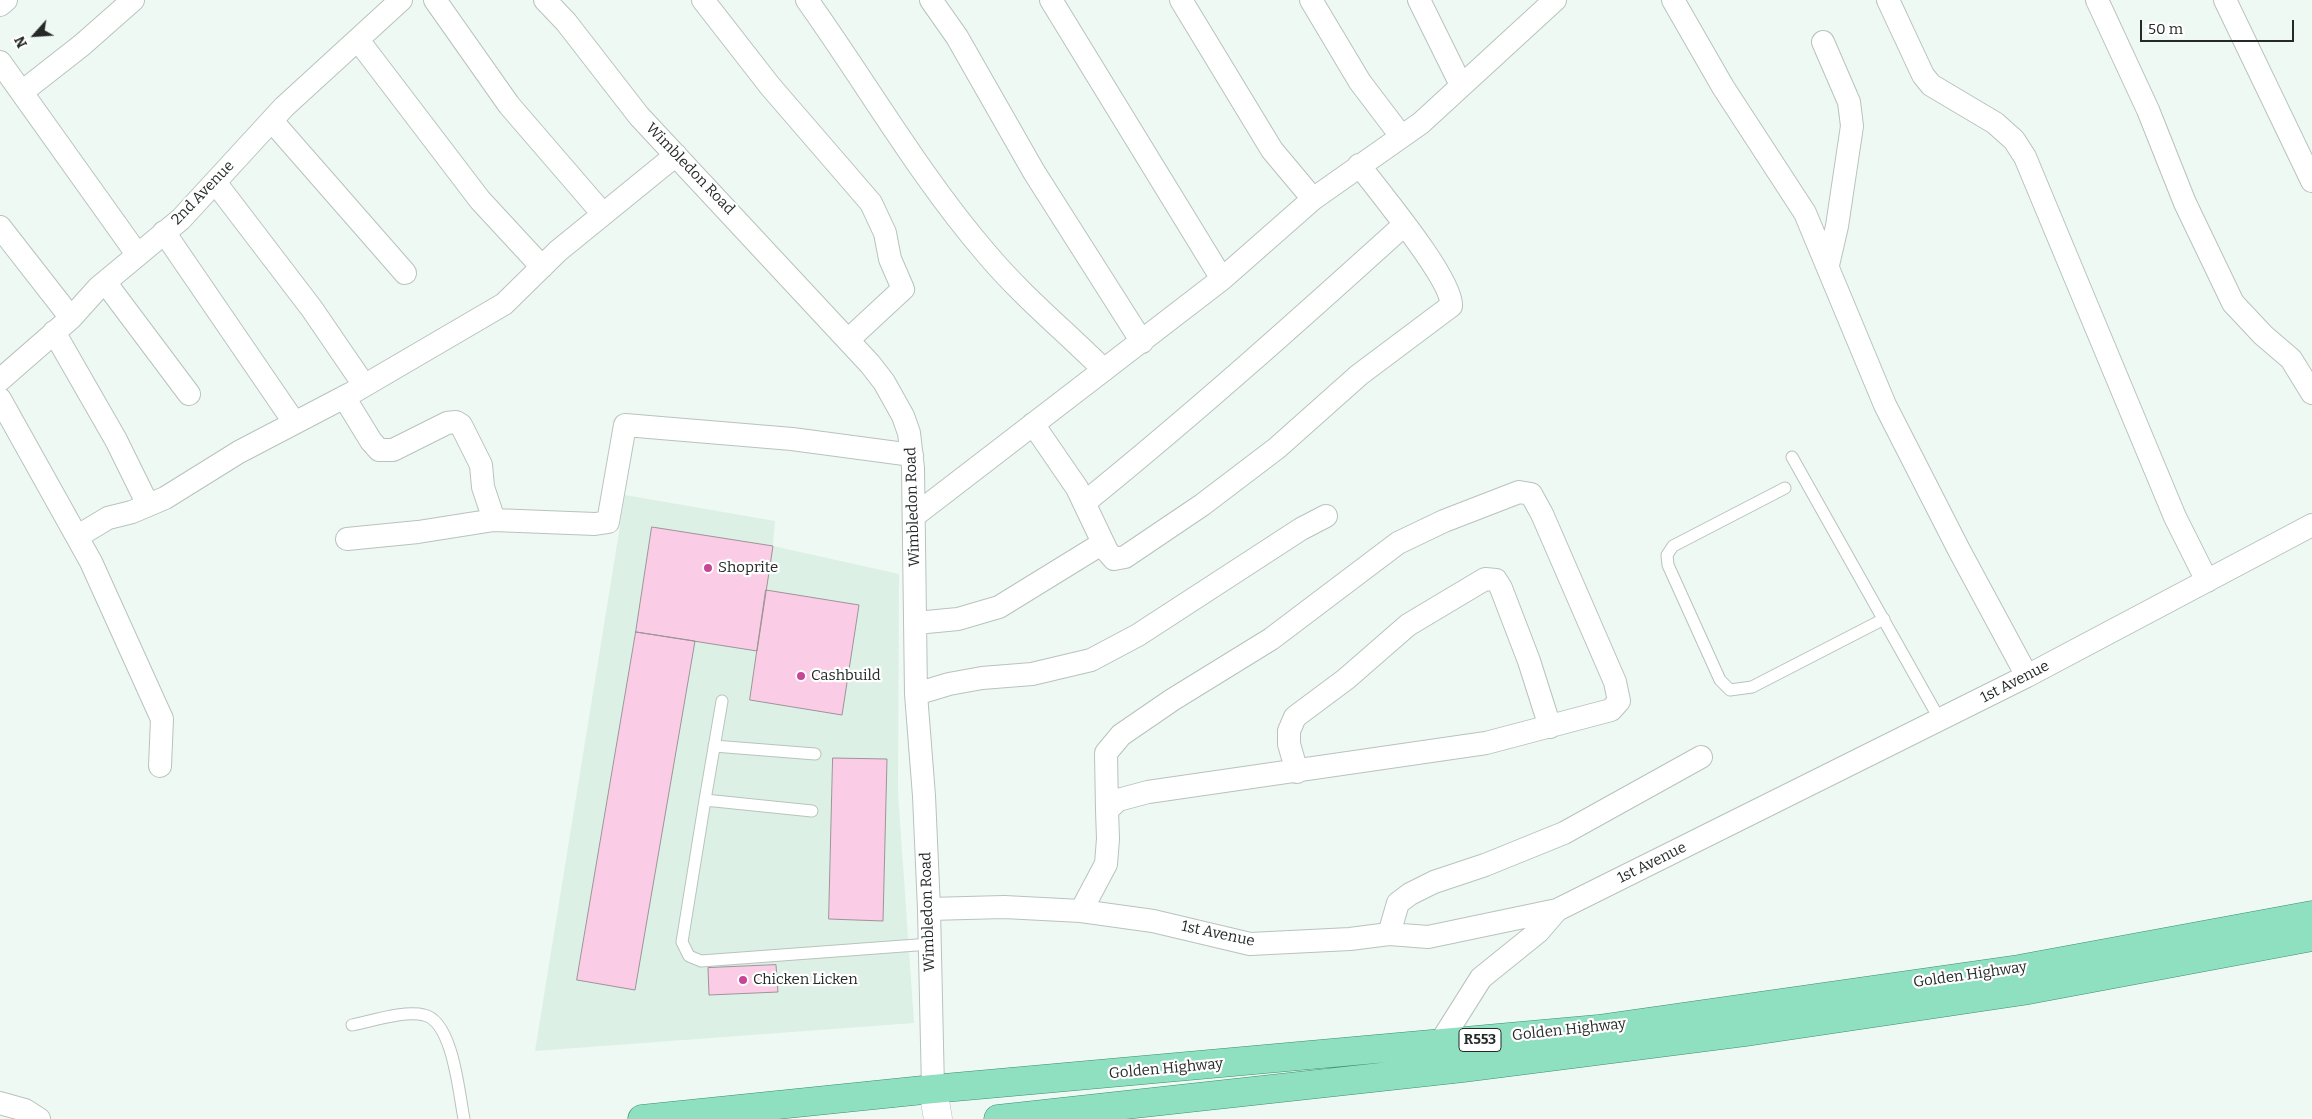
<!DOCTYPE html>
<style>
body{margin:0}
#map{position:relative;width:2312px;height:1119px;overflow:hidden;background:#eef9f4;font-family:Bitter,serif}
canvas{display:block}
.north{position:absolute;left:10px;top:10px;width:50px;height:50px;-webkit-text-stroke:4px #fff;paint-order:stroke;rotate:244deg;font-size:14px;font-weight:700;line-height:20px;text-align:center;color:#252a28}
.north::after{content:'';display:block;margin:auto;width:18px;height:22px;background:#252a28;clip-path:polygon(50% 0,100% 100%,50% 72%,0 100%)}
.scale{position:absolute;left:2140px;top:20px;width:154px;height:22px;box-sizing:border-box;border:2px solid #252a28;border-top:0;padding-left:6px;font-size:15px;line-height:18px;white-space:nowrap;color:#252a28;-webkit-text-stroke:4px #fff;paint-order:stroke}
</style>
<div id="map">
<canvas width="2312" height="1119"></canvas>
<div class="north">N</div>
<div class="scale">50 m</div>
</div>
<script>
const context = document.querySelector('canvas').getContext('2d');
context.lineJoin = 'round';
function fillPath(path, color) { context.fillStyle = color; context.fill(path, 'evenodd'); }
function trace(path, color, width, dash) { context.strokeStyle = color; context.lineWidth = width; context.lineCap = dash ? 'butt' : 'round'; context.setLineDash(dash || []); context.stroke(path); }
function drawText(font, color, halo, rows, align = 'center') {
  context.font = font + ' Bitter,serif'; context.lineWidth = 4.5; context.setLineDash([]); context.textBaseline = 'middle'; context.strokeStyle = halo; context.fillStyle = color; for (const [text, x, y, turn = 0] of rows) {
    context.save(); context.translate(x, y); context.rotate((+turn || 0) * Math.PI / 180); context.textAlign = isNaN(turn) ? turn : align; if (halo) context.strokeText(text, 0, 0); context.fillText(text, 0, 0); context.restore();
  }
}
fillPath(new Path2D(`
 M 625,495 L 775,521 L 773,546 L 899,574 L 898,793 L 914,1023 L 535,1051 Z`), '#dcf0e6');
const building = new Path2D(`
 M 652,527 L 773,546 L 757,651 L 636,632 Z
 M 766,590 L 859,605 L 842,715 L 750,700 Z
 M 636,632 L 695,641 L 635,990 L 577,980 Z
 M 833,758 L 887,759 L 883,921 L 829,919 Z
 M 776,965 L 778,992 L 709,995 L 708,968 Z`);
fillPath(building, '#fbcce5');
trace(building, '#9e9499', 1);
const lane = new Path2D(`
 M 1792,457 L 1940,720
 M 1785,488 L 1673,546 L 1667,555 L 1668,565 L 1720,680 L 1730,690 L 1752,687 L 1884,619
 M 714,746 L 815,754
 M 705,800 L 722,701
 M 812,811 L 705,800 L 682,942 L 689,956 L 701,961 L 930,944
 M 352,1025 C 372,1021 405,1010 424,1015 C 453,1021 459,1094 464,1119`);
const street = new Path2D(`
 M 435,0 L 509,105 L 603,214
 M 545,0 L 566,22 L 639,116 L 870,364 L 884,382 L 903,416 L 909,433 L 913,468 L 916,694 L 924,796 L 929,909 L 933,1089
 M 703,0 L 770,86 L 871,203 L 885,233 L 890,259 L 903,289 L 848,340
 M 807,0 C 867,84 919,175 986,253 C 1022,296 1065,331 1104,370
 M 931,0 L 957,37 L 1034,172 L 1142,342
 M 1051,0 L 1222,279
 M 1181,0 L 1272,150 L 1313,199
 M 1311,0 L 1360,82 L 1401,136
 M 1419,0 L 1461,85
 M 1673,0 L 1723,87 L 1805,213 L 1885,405 L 1959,550 L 2027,676
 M 1888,0 L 1923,75 L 1931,85 L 1995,123 L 2014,140 L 2025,157 L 2175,517 L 2207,581
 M 2097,0 L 2148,110 L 2185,203 L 2233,303 L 2263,335 L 2291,359 L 2312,393
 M 2225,0 L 2312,181
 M 0,5 L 6,0
 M 358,40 L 480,200 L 542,267
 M 1823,42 L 1849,102 L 1852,126 L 1837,226 L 1828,265
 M 0,62 L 137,254
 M 22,92 L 82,45 L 133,0
 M 272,121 L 405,273
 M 215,182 L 312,309 L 364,385
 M 0,227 L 71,318
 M 164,232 L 294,422
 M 105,282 L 189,394
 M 54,332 L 116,440 L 148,505
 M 0,380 L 71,318 L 98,288 L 181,219 L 284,107 L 401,0
 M 344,397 L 371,441 L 379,450 L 393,450 L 447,423 L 456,422 L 461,425 L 481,465 L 483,487 L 494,520
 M 0,399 L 91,562 L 162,719 L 160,766
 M 1033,424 L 1077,488 L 1107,551 L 1114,559 L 1125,557 L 1202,505 L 1277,448 L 1359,375 L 1451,306 C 1454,281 1377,189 1359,165
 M 1084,503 C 1194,414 1299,320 1404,225
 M 914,516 L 1222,279 L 1313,199 L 1421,123 L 1555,0
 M 78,536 L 108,518 L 132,512 L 165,498 L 239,452 L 350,394 L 504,304 L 558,251 L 676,155
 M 347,539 L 418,532 L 494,520 L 595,524 L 608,522 L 625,425 L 792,439 L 912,455
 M 916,623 L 958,619 L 999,607 L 1103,543
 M 916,694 L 949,684 L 982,678 L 1032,674 L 1091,660 L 1138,635 L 1301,529 L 1326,516
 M 1297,772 L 1289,744 L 1289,731 L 1295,717 L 1346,679 L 1408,625 L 1485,579 L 1496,580 L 1501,588 L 1529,661 L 1550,727
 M 929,909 L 1004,907 L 1081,911 L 1153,921 L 1250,944 L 1350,939 L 1389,934 L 1428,937 L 1557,910 L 2027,676 L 2312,525
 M 1081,911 L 1106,864 L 1108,839 L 1107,810 L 1118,800 L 1148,792 L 1486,743 L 1611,710 L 1619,701 L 1615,682 L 1542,514 L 1531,494 L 1519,492 L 1444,521 L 1398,543 L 1271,639 L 1172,700 L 1121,735 L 1106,753 L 1107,810
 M 1389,934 L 1398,903 L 1410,894 L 1434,882 L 1485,865 L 1564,833 L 1701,757
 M 1440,1043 L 1481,978 L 1538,932 L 1557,910
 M 0,1103 L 25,1110 L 39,1119`);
const secondary = new Path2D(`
 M 933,1089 L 938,1119`);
const primary = new Path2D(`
 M 642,1119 L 933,1089 L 1598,1029 L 2019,969 L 2312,915
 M 998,1119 L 1463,1068 L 1745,1032 L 2023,991 L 2312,937`);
trace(lane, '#b8c3bd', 13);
trace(street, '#b8c3bd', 24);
trace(secondary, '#b8c3bd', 29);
trace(primary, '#399171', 29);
trace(lane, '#fff', 11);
trace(street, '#fff', 22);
trace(secondary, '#fff', 28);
trace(primary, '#8fdfc1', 28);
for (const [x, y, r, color] of [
 [708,568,5,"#c54795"],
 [801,676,5,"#c54795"],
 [743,980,5,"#c54795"]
]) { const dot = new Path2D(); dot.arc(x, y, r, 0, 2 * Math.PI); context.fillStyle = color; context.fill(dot); trace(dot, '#fff', 2); }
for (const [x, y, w] of [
 [1480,1040,42]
]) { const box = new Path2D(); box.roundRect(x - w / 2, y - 11.5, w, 23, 4); context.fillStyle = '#fff'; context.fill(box); trace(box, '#252a28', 1); }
drawText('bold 14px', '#252a28', null, [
 ["R553",1480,1040]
]);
drawText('15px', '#252a28', '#fff', [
 ["Wimbledon Road",690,169,46],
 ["2nd Avenue",203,193,-46],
 ["Wimbledon Road",913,507,-92],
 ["1st Avenue",2015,682,-27],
 ["1st Avenue",1652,863,-26],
 ["Wimbledon Road",928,912,-92],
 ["1st Avenue",1218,934,12],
 ["Golden Highway",1970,975,-8],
 ["Golden Highway",1569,1030,-6],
 ["Golden Highway",1166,1069,-5]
]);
drawText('15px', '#252a28', '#fff', [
 ["Shoprite",718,568],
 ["Cashbuild",811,676],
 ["Chicken Licken",753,980]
], 'left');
</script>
